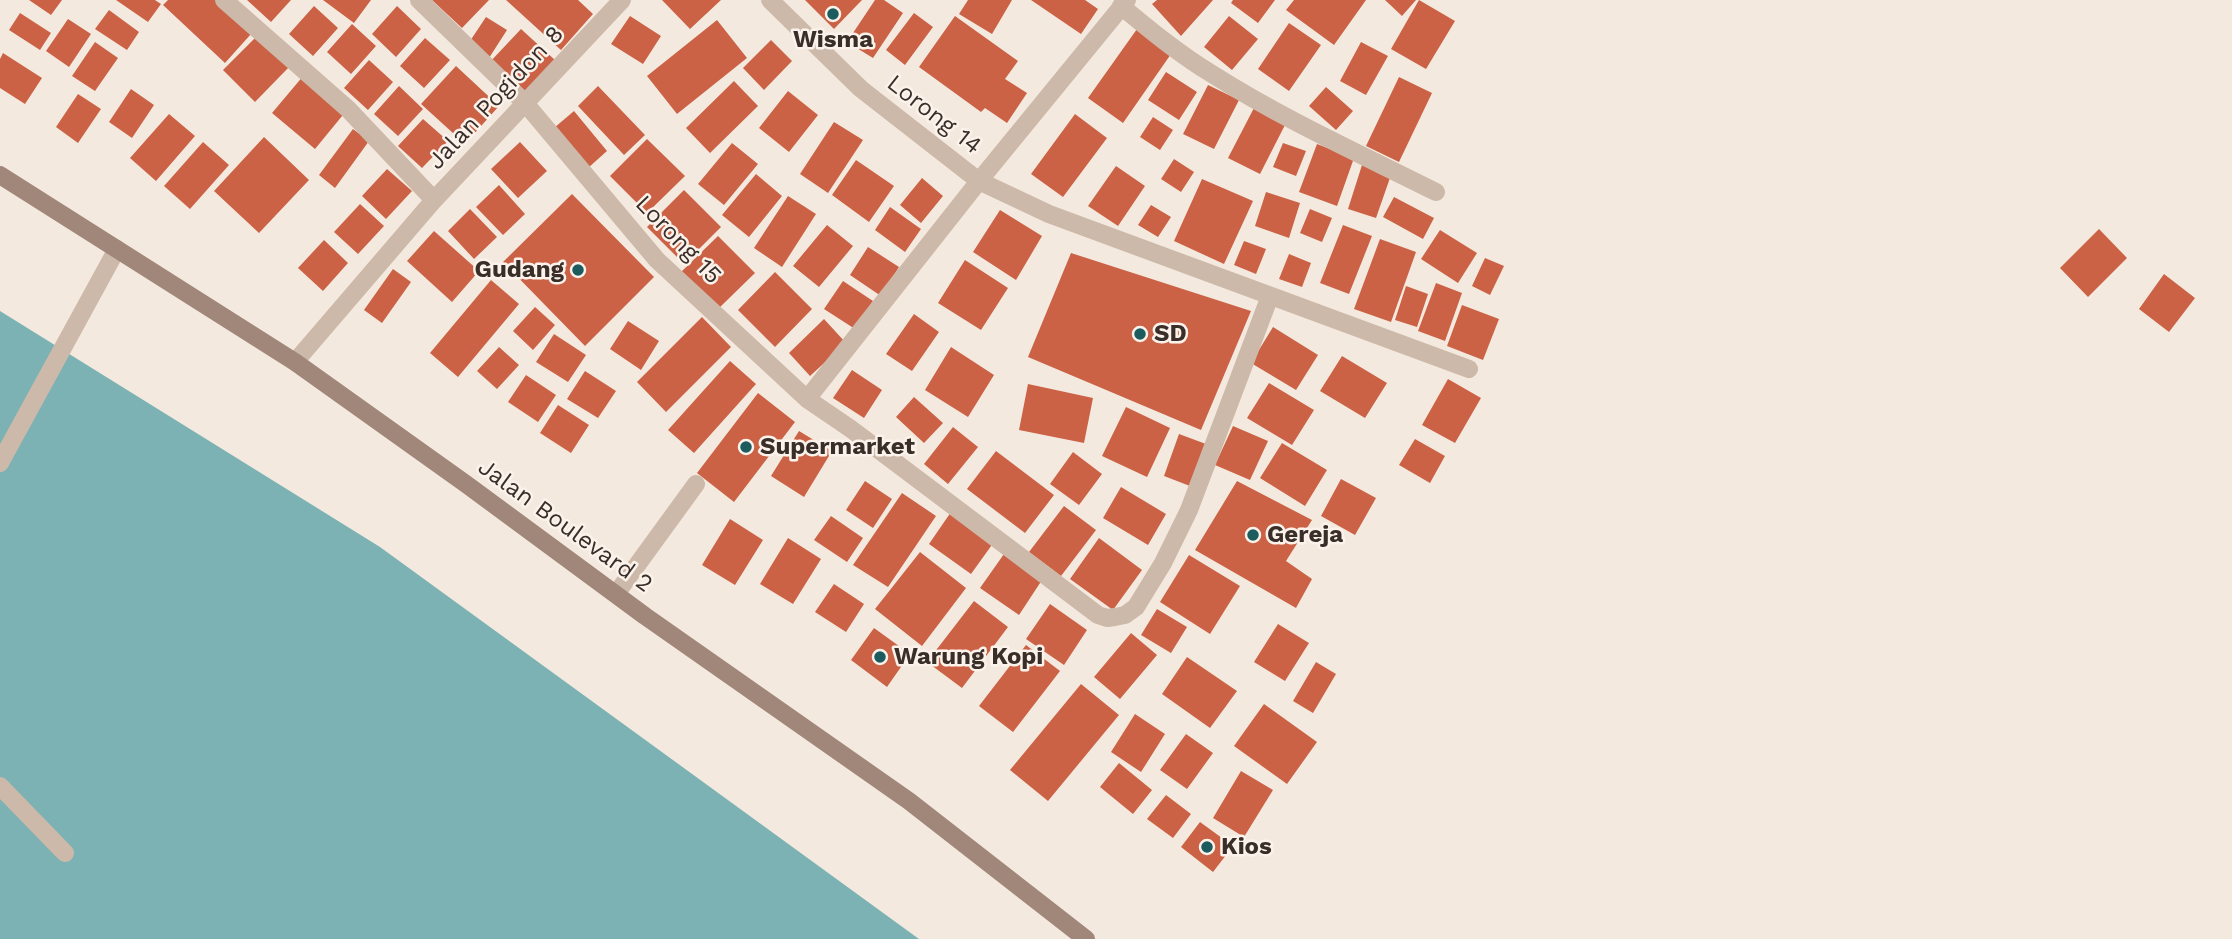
<!DOCTYPE html>
<style>
body{margin:0}
canvas{display:block;background:#f4e9de}
</style>
<canvas width="2232" height="939"></canvas>
<script>
const context = document.querySelector('canvas').getContext('2d');
context.lineJoin = 'round';
function fillPath(path, color) { context.fillStyle = color; context.fill(path, 'evenodd'); }
function trace(path, color, width, dash) { context.strokeStyle = color; context.lineWidth = width; context.lineCap = dash ? 'butt' : 'round'; context.setLineDash(dash || []); context.stroke(path); }
function drawText(font, color, halo, rows, align = 'center') {
  context.font = font + ' "Work Sans",sans-serif'; context.lineWidth = 5; context.setLineDash([]); context.textBaseline = 'middle'; context.strokeStyle = halo; context.fillStyle = color; for (const [text, x, y, turn = 0] of rows) {
    context.save(); context.translate(x, y); context.rotate((+turn || 0) * Math.PI / 180); context.textAlign = isNaN(turn) ? turn : align; if (halo) context.strokeText(text, 0, 0); context.fillText(text, 0, 0); context.restore();
  }
}
fillPath(new Path2D(`
 M 0,311 L 380,547 L 919,939 L 0,939 Z`), '#7cb2b3');
fillPath(new Path2D(`
 M 29,0 L 62,0 L 51,15 Z
 M 116,0 L 155,0 L 161,4 L 148,22 Z
 M 168,0 L 215,0 L 251,34 L 225,63 L 163,5 Z
 M 247,0 L 291,0 L 271,22 Z
 M 323,0 L 371,0 L 354,23 Z
 M 432,0 L 489,0 L 462,28 Z
 M 506,0 L 578,0 L 593,14 L 561,50 Z
 M 662,0 L 721,0 L 690,29 Z
 M 805,0 L 862,0 L 834,29 Z
 M 875,0 L 884,0 L 903,13 L 873,58 L 847,42 Z
 M 968,0 L 1012,0 L 992,34 L 959,14 Z
 M 1031,0 L 1085,0 L 1098,9 L 1081,34 Z
 M 1157,0 L 1213,0 L 1181,36 L 1152,4 Z
 M 1233,0 L 1275,0 L 1258,23 L 1231,3 Z
 M 1294,0 L 1366,0 L 1334,45 L 1286,10 Z
 M 1385,0 L 1416,0 L 1402,16 Z
 M 1419,0 L 1455,21 L 1426,69 L 1391,49 Z
 M 314,6 L 338,28 L 313,56 L 289,34 Z
 M 397,6 L 421,29 L 396,57 L 372,34 Z
 M 109,10 L 139,32 L 127,50 L 95,29 Z
 M 20,13 L 51,33 L 40,50 L 9,30 Z
 M 914,13 L 933,27 L 905,65 L 886,50 Z
 M 630,16 L 661,36 L 643,64 L 611,44 Z
 M 955,16 L 1018,61 L 1005,79 L 1027,93 L 1007,123 L 985,108 L 981,112 L 919,67 Z
 M 1229,16 L 1258,39 L 1232,70 L 1204,47 Z
 M 486,17 L 507,30 L 489,58 L 468,44 Z
 M 68,19 L 91,34 L 69,67 L 46,51 Z
 M 717,20 L 747,58 L 677,114 L 647,76 Z
 M 1289,23 L 1321,45 L 1289,91 L 1258,69 Z
 M 352,24 L 376,46 L 351,74 L 327,52 Z
 M 521,29 L 555,60 L 522,94 L 489,63 Z
 M 1137,29 L 1171,54 L 1123,123 L 1088,98 Z
 M 258,35 L 290,66 L 255,102 L 223,70 Z
 M 425,38 L 450,60 L 424,88 L 400,66 Z
 M 771,40 L 792,61 L 764,90 L 743,68 Z
 M 95,42 L 118,58 L 95,91 L 72,76 Z
 M 1361,42 L 1388,56 L 1366,95 L 1340,81 Z
 M 3,53 L 42,78 L 25,104 L 0,88 L 0,59 Z
 M 369,60 L 393,82 L 368,110 L 344,88 Z
 M 456,66 L 499,106 L 465,144 L 421,104 Z
 M 1166,72 L 1197,92 L 1179,120 L 1148,100 Z
 M 304,75 L 347,110 L 315,149 L 272,113 Z
 M 1399,77 L 1432,93 L 1399,162 L 1366,146 Z
 M 734,81 L 758,106 L 710,153 L 686,128 Z
 M 1208,85 L 1239,100 L 1214,149 L 1183,134 Z
 M 399,86 L 423,109 L 398,136 L 374,114 Z
 M 598,86 L 645,135 L 624,155 L 578,106 Z
 M 1326,87 L 1353,111 L 1336,130 L 1309,106 Z
 M 131,89 L 154,105 L 132,138 L 109,122 Z
 M 788,91 L 818,115 L 789,152 L 759,128 Z
 M 78,94 L 101,109 L 78,143 L 56,127 Z
 M 1255,106 L 1286,123 L 1260,174 L 1228,158 Z
 M 574,111 L 607,151 L 588,168 L 554,128 Z
 M 169,114 L 195,136 L 156,181 L 130,158 Z
 M 1075,114 L 1107,138 L 1063,197 L 1031,174 Z
 M 1153,117 L 1173,130 L 1160,150 L 1140,137 Z
 M 423,119 L 448,141 L 422,168 L 398,146 Z
 M 834,122 L 863,140 L 828,193 L 800,174 Z
 M 353,129 L 369,141 L 335,188 L 319,175 Z
 M 264,137 L 309,180 L 259,233 L 214,191 Z
 M 647,139 L 685,176 L 647,213 L 610,176 Z
 M 203,142 L 229,165 L 190,209 L 164,186 Z
 M 520,142 L 547,171 L 518,198 L 491,169 Z
 M 732,143 L 758,164 L 724,205 L 698,184 Z
 M 1283,143 L 1306,151 L 1296,176 L 1273,167 Z
 M 1317,144 L 1354,158 L 1337,206 L 1299,192 Z
 M 1174,159 L 1194,172 L 1181,192 L 1161,179 Z
 M 856,160 L 894,186 L 869,222 L 832,195 Z
 M 1362,165 L 1391,175 L 1376,218 L 1348,209 Z
 M 1116,166 L 1145,186 L 1118,226 L 1088,206 Z
 M 387,169 L 412,191 L 386,219 L 362,196 Z
 M 756,174 L 782,196 L 749,237 L 722,215 Z
 M 922,178 L 943,196 L 921,223 L 900,205 Z
 M 1202,179 L 1253,201 L 1224,264 L 1174,241 Z
 M 499,185 L 525,214 L 503,235 L 476,207 Z
 M 684,190 L 721,227 L 684,264 L 647,227 Z
 M 1266,192 L 1300,203 L 1289,238 L 1255,226 Z
 M 572,194 L 654,277 L 585,346 L 503,262 Z
 M 788,196 L 816,214 L 782,267 L 754,248 Z
 M 1394,197 L 1434,218 L 1423,239 L 1383,217 Z
 M 360,204 L 384,226 L 358,254 L 334,232 Z
 M 1151,205 L 1171,217 L 1158,237 L 1138,225 Z
 M 890,207 L 921,229 L 905,252 L 875,230 Z
 M 470,209 L 497,237 L 474,259 L 448,231 Z
 M 1310,209 L 1332,218 L 1322,242 L 1300,233 Z
 M 1000,210 L 1042,236 L 1016,280 L 973,252 Z
 M 827,225 L 853,246 L 819,287 L 793,266 Z
 M 1343,225 L 1372,236 L 1349,294 L 1320,283 Z
 M 2099,229 L 2127,258 L 2088,297 L 2060,268 Z
 M 1440,230 L 1477,253 L 1458,283 L 1421,259 Z
 M 434,231 L 479,271 L 452,302 L 407,261 Z
 M 718,236 L 755,273 L 717,310 L 680,273 Z
 M 1380,239 L 1416,252 L 1391,322 L 1354,309 Z
 M 324,240 L 348,263 L 323,291 L 298,268 Z
 M 1244,241 L 1266,249 L 1256,274 L 1234,265 Z
 M 868,247 L 899,267 L 881,296 L 850,275 Z
 M 1071,253 L 1251,311 L 1201,430 L 1028,357 Z
 M 1289,254 L 1311,263 L 1302,287 L 1279,279 Z
 M 1485,258 L 1504,266 L 1490,295 L 1472,286 Z
 M 965,260 L 1008,288 L 981,330 L 938,303 Z
 M 393,269 L 411,282 L 382,323 L 364,310 Z
 M 775,272 L 812,309 L 775,347 L 738,310 Z
 M 2164,274 L 2195,298 L 2169,332 L 2139,309 Z
 M 491,280 L 519,304 L 458,377 L 430,353 Z
 M 843,281 L 873,301 L 855,329 L 824,309 Z
 M 1436,283 L 1462,293 L 1445,341 L 1418,331 Z
 M 1406,286 L 1428,294 L 1417,327 L 1395,320 Z
 M 1462,305 L 1499,319 L 1483,360 L 1447,346 Z
 M 535,307 L 555,325 L 533,350 L 513,331 Z
 M 914,314 L 939,332 L 912,371 L 886,354 Z
 M 702,317 L 731,347 L 666,412 L 637,382 Z
 M 824,319 L 846,343 L 810,376 L 789,353 Z
 M 628,321 L 659,341 L 641,370 L 610,349 Z
 M 1273,327 L 1318,355 L 1296,390 L 1251,363 Z
 M 554,334 L 586,355 L 568,382 L 536,362 Z
 M 499,347 L 519,365 L 497,389 L 477,371 Z
 M 951,347 L 994,375 L 968,417 L 925,390 Z
 M 1342,356 L 1387,383 L 1365,418 L 1320,391 Z
 M 730,361 L 756,384 L 694,453 L 668,430 Z
 M 852,370 L 882,390 L 864,418 L 833,398 Z
 M 585,371 L 616,391 L 598,418 L 567,399 Z
 M 526,375 L 556,395 L 538,422 L 508,402 Z
 M 1448,379 L 1481,398 L 1455,443 L 1422,425 Z
 M 1269,383 L 1314,410 L 1292,445 L 1247,418 Z
 M 1028,384 L 1093,398 L 1084,443 L 1019,430 Z
 M 758,393 L 795,422 L 734,502 L 697,473 Z
 M 914,397 L 943,423 L 924,443 L 896,417 Z
 M 558,405 L 589,425 L 571,453 L 540,433 Z
 M 1126,407 L 1170,428 L 1147,477 L 1102,456 Z
 M 1233,426 L 1268,441 L 1250,480 L 1215,465 Z
 M 953,427 L 978,447 L 948,484 L 924,464 Z
 M 799,431 L 832,451 L 804,497 L 771,476 Z
 M 1179,434 L 1206,444 L 1190,486 L 1164,476 Z
 M 1415,439 L 1445,456 L 1430,483 L 1399,465 Z
 M 1282,443 L 1327,470 L 1305,506 L 1260,478 Z
 M 996,451 L 1054,495 L 1025,533 L 967,489 Z
 M 1073,452 L 1102,474 L 1079,505 L 1050,484 Z
 M 1341,479 L 1376,498 L 1355,535 L 1321,516 Z
 M 865,481 L 892,499 L 873,528 L 846,510 Z
 M 1237,481 L 1312,520 L 1286,561 L 1312,579 L 1296,608 L 1195,550 Z
 M 1121,487 L 1166,514 L 1148,545 L 1103,518 Z
 M 902,493 L 936,516 L 888,587 L 853,565 Z
 M 1064,506 L 1096,530 L 1061,576 L 1029,552 Z
 M 951,512 L 994,542 L 971,574 L 929,544 Z
 M 831,516 L 863,538 L 847,562 L 814,540 Z
 M 730,519 L 763,540 L 735,585 L 702,565 Z
 M 788,538 L 821,559 L 793,604 L 760,584 Z
 M 1099,538 L 1142,570 L 1113,610 L 1070,579 Z
 M 920,552 L 966,588 L 922,646 L 875,609 Z
 M 1004,554 L 1042,580 L 1019,615 L 980,588 Z
 M 1189,555 L 1240,586 L 1210,634 L 1160,602 Z
 M 834,584 L 864,604 L 846,632 L 815,612 Z
 M 974,601 L 1008,627 L 962,688 L 927,662 Z
 M 1050,604 L 1087,630 L 1064,665 L 1026,639 Z
 M 1157,609 L 1187,627 L 1171,653 L 1141,635 Z
 M 1278,624 L 1309,643 L 1285,681 L 1254,662 Z
 M 874,628 L 910,654 L 887,687 L 851,660 Z
 M 1131,633 L 1157,655 L 1120,699 L 1094,677 Z
 M 1026,645 L 1060,671 L 1013,732 L 979,706 Z
 M 1187,657 L 1237,691 L 1210,728 L 1162,694 Z
 M 1316,662 L 1336,674 L 1313,713 L 1293,701 Z
 M 1081,684 L 1119,715 L 1048,801 L 1010,770 Z
 M 1264,704 L 1317,742 L 1287,784 L 1234,746 Z
 M 1135,714 L 1165,734 L 1141,772 L 1111,752 Z
 M 1186,734 L 1213,753 L 1187,789 L 1160,770 Z
 M 1119,763 L 1152,790 L 1133,814 L 1100,787 Z
 M 1241,771 L 1273,790 L 1244,837 L 1213,818 Z
 M 1166,795 L 1191,814 L 1173,838 L 1147,819 Z
 M 1200,822 L 1233,846 L 1213,872 L 1181,847 Z`), '#cc6245');
trace(new Path2D(`
 M 0,463 L 117,249
 M 616,594 L 696,484
 M 0,786 L 65,853`), '#cdb9a9', 18);
trace(new Path2D(`
 M 224,0 L 348,109 L 434,200
 M 419,0 L 525,103 L 657,260 L 807,399 L 851,429 L 1098,615 L 1107,618 L 1115,617 L 1125,615 L 1136,607 L 1163,563 L 1189,510 L 1270,296
 M 770,0 L 861,89 L 979,181 L 1049,214 L 1469,369
 M 1121,6 C 1150,30 1179,54 1212,74 C 1283,119 1360,154 1436,192
 M 295,362 L 434,200 L 622,0
 M 807,399 L 979,181 L 1127,0`), '#cdb9a9', 18);
trace(new Path2D(`
 M 0,175 L 295,362 L 466,484 L 645,616 L 909,801 L 1086,939`), '#a1877a', 18);
for (const [x, y, r, color] of [
 [833,14,7,"#1c5b5e"],
 [578,270,7,"#1c5b5e"],
 [1140,334,7,"#1c5b5e"],
 [746,447,7,"#1c5b5e"],
 [1253,535,7,"#1c5b5e"],
 [880,657,7,"#1c5b5e"],
 [1207,847,7,"#1c5b5e"]
]) { const dot = new Path2D(); dot.arc(x, y, r, 0, 2 * Math.PI); context.fillStyle = color; context.fill(dot); trace(dot, '#fbf3eb', 2.5); }
drawText('bold 24px', '#3a2e29', '#fbf3eb', [
 ["Wisma",833,40,"center"],
 ["Gudang",564,270,"right"],
 ["SD",1154,334],
 ["Supermarket",760,447],
 ["Gereja",1267,535],
 ["Warung Kopi",894,657],
 ["Kios",1221,847]
], 'left');
drawText('24px', '#3a2e29', '#fbf3eb', [
 ["Jalan Pogidon 8",496,98,-47],
 ["Lorong 14",934,115,38],
 ["Lorong 15",678,240,46],
 ["Jalan Boulevard 2",565,526,36]
]);
</script>
